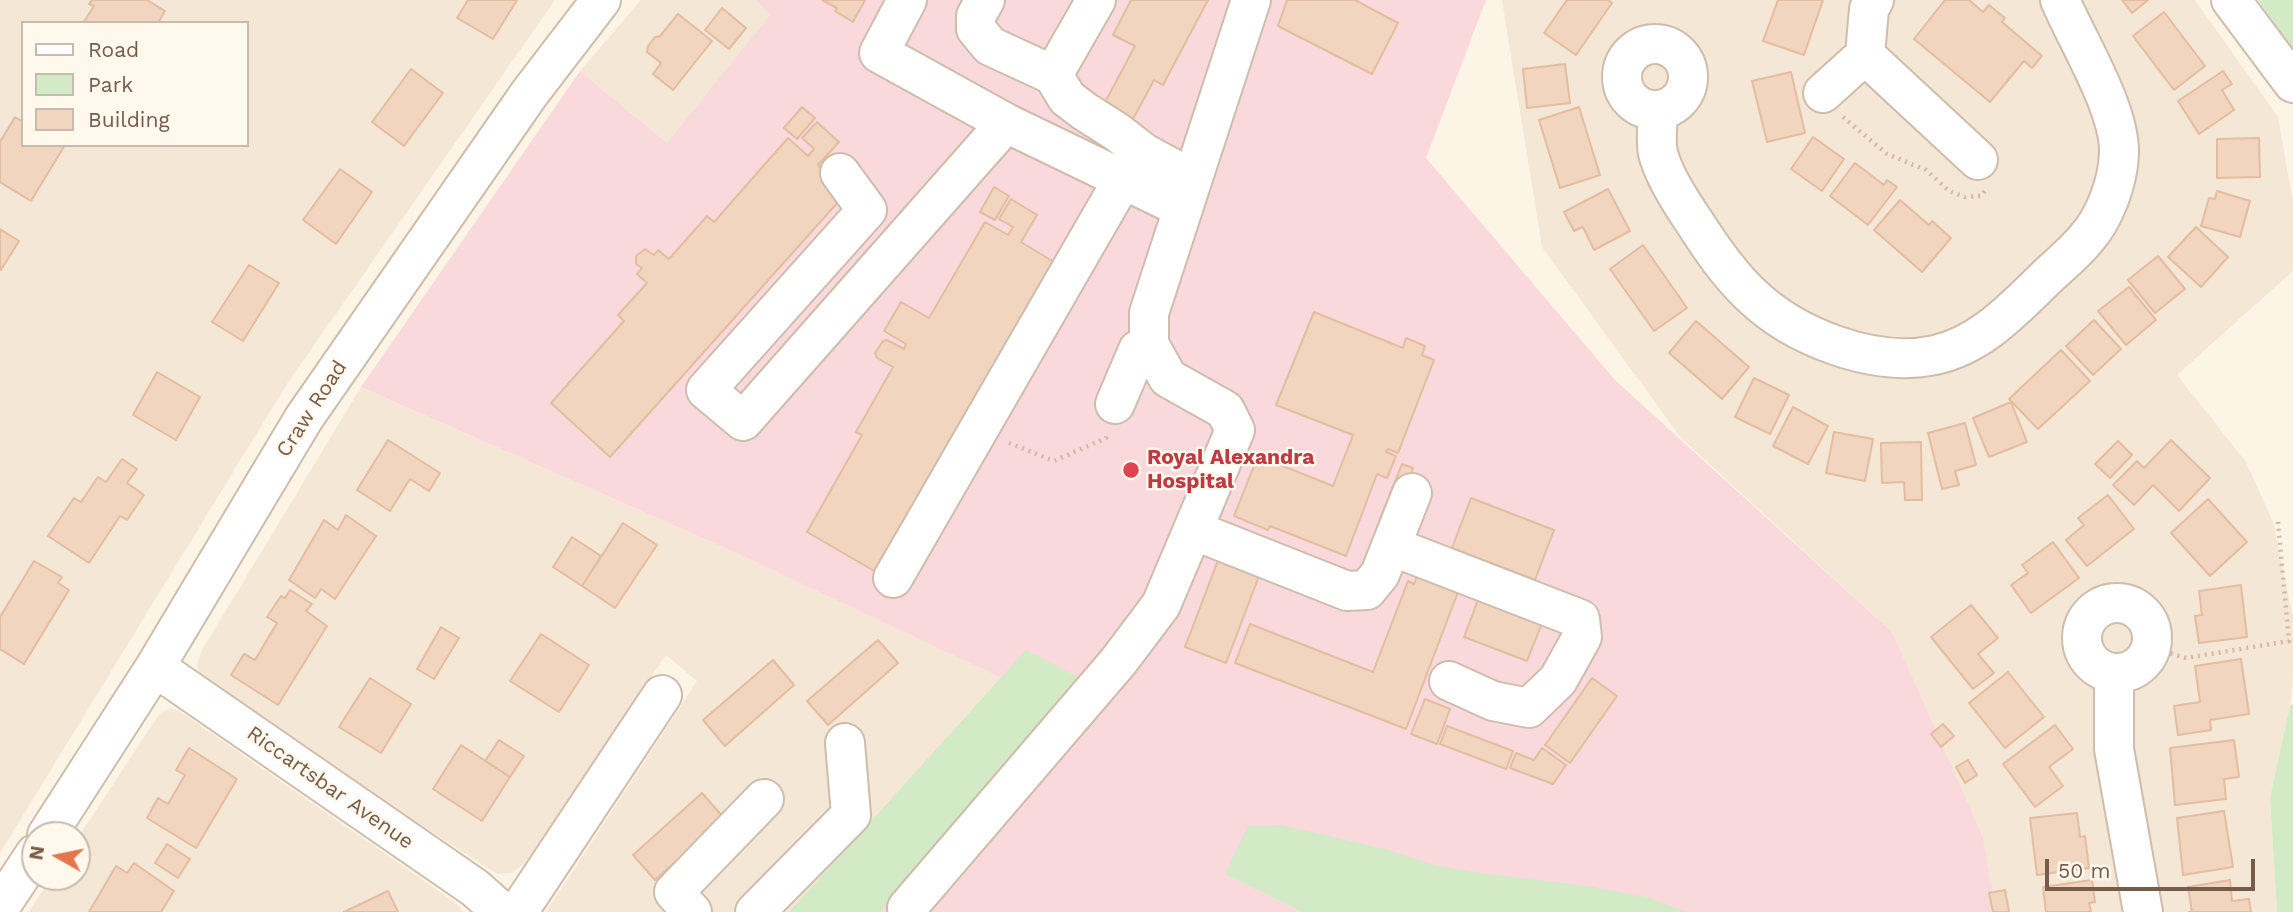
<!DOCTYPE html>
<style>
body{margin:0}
#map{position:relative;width:2293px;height:912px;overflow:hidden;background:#fcf5e6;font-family:"Work Sans",sans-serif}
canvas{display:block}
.legend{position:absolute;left:21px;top:21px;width:228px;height:126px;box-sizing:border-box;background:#fff8ed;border:2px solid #c8baac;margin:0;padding:9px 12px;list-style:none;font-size:21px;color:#755c4b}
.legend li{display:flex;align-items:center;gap:14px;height:35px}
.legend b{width:35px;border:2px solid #c8baac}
.north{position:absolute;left:21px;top:821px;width:70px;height:70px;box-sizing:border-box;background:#fff8ed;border:2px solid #c8baac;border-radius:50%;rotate:279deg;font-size:19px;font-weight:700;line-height:28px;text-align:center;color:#755c4b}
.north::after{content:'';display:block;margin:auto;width:24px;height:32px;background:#e5754d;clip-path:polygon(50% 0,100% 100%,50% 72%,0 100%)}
.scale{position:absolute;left:2045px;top:859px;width:210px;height:32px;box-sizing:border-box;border:4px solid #755c4b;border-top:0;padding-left:9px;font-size:21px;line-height:24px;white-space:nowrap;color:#755c4b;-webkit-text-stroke:5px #fff8ed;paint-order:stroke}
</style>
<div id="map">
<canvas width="2293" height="912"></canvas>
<ul class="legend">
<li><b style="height:9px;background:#fff"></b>Road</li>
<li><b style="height:19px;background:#d2eac5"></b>Park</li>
<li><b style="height:19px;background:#f1d5be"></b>Building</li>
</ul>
<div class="north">N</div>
<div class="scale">50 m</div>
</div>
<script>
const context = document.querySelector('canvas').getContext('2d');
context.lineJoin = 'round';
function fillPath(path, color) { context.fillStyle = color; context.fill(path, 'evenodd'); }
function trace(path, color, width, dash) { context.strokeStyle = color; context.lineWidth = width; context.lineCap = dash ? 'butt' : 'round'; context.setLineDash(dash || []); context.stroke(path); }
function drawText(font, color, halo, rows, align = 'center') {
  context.font = font + ' "Work Sans",sans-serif'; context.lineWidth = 5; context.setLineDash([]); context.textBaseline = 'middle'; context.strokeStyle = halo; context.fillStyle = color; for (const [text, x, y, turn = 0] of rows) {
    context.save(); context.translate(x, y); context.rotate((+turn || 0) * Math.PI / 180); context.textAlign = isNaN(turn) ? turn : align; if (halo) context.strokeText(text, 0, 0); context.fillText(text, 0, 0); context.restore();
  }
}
fillPath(new Path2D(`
 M 0,0 L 555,0 L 287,384 L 0,853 ZM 23,23 L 247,23 L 247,145 L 23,145 Z
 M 641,0 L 756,0 L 771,15 L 667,143 L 580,71 Z
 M 1502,0 L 2195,0 L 2278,117 L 2293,202 L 2293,271 L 2177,375 L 2246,462 L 2273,522 L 2293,617 L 2293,678 L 2290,706 L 2270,797 L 2277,912 L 1995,912 L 1892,632 L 1681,438 L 1542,247 Z
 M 361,387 L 734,552 L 1003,678 L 789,912 L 546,912 L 697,681 L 666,655 L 526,862 L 512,873 L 497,874 L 203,685 L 199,677 L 197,664 L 202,650 Z
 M 171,708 L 181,712 L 456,903 L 463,912 L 28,912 L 52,877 L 77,877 L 77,839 L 160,713 Z`), '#f4e7d5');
fillPath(new Path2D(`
 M 756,0 L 1486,0 L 1426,158 L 1615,380 L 1892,632 L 1983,838 L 1995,912 L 789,912 L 1002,678 L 734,552 L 361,387 L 580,71 L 667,143 L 770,15 Z`), '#fad9dc');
fillPath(new Path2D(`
 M 2258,0 L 2293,0 L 2293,50 Z
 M 1026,650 L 1078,677 L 880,912 L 789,912 Z
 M 2293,704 L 2293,912 L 2277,912 L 2270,797 L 2290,706 Z
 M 1281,825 L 1385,849 L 1431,864 L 1473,872 L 1587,886 L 1647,897 L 1687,912 L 1302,912 L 1225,874 L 1248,826 Z`), '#d2eac5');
const building = new Path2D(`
 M 92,0 L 147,0 L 165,11 L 158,23 L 83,23 L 94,6 L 89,4 Z
 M 468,0 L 517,0 L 493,39 L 457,18 Z
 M 822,0 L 865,0 L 853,22 L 835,11 L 837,8 Z
 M 1131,0 L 1208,0 L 1163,85 L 1154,80 L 1132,121 L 1103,106 L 1135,46 L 1113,35 Z
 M 1287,0 L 1355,0 L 1398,23 L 1372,74 L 1278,26 Z
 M 1567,0 L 1608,0 L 1612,3 L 1576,55 L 1544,33 Z
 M 1778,0 L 1823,0 L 1804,55 L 1763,41 Z
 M 1945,0 L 1969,0 L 1983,12 L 1989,5 L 2005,18 L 2002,22 L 2042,56 L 2032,68 L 2024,61 L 1990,102 L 1914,39 Z
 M 2122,0 L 2148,0 L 2132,13 Z
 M 722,8 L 746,28 L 729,49 L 705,30 Z
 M 2164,12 L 2205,66 L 2174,90 L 2133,36 Z
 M 678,14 L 712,41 L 673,90 L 653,74 L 661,63 L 647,52 L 648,46 L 655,37 L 660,36 Z
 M 1565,64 L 1570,103 L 1527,108 L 1523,69 Z
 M 411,69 L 443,93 L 404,146 L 372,122 Z
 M 2223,71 L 2232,84 L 2222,90 L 2234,110 L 2199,134 L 2178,101 Z
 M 1791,72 L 1805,133 L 1767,142 L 1752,81 Z
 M 802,107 L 815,118 L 797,139 L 784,128 Z
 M 1579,107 L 1600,175 L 1560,188 L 1539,120 Z
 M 15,117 L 23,122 L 23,145 L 65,145 L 31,201 L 0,182 L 0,142 Z
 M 817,122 L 839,142 L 818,165 L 847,192 L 610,457 L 551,403 L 624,321 L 618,315 L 647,283 L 637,274 L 642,268 L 636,264 L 636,256 L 645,249 L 654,255 L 658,250 L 669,259 L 707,216 L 714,222 L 788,138 L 808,156 L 814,149 L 802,138 Z
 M 1813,137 L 1844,159 L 1822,191 L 1791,169 Z
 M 2259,138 L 2260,177 L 2217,178 L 2217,139 Z
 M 1855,163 L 1884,185 L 1887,180 L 1897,187 L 1868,225 L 1830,196 Z
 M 340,169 L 372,192 L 336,244 L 303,220 Z
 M 994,187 L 1009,196 L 995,220 L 980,212 Z
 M 1608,189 L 1630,231 L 1594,250 L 1583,227 L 1574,231 L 1564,212 Z
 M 2217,191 L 2250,201 L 2240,237 L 2201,226 L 2209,198 L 2215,199 Z
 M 1011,199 L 1037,215 L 1021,242 L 1054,262 L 876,572 L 807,532 L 862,435 L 856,432 L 893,367 L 877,358 L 875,353 L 883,341 L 887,340 L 904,349 L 906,344 L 884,331 L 901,302 L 929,318 L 985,222 L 1008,235 L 1013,227 L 999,219 Z
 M 1900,200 L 1929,225 L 1932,221 L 1951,238 L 1922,272 L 1874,230 Z
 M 2196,227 L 2228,257 L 2201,287 L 2168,257 Z
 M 0,229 L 19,241 L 1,270 L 0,270 Z
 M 1643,245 L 1687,308 L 1654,331 L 1610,269 Z
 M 2158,256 L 2185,289 L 2155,313 L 2128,280 Z
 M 249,265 L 279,283 L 243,341 L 212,322 Z
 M 2129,287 L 2156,320 L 2126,345 L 2098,311 Z
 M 1314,312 L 1403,348 L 1406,338 L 1425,346 L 1422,355 L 1434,360 L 1398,453 L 1388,449 L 1386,452 L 1396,456 L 1387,478 L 1377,474 L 1346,556 L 1270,526 L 1268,530 L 1234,516 L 1258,456 L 1333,486 L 1353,435 L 1276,405 Z
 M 2094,320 L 2121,349 L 2093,375 L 2066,346 Z
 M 1696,321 L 1749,367 L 1722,399 L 1669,353 Z
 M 2061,350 L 2090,381 L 2038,429 L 2009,399 Z
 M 157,372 L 200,397 L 176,440 L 133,415 Z
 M 1754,378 L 1789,395 L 1770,434 L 1735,417 Z
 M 2011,402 L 2027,442 L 1989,457 L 1973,418 Z
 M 1793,407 L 1828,426 L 1808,464 L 1773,446 Z
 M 1965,423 L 1976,465 L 1955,471 L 1959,485 L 1942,489 L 1928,433 Z
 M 1834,432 L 1873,439 L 1865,481 L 1826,473 Z
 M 388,440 L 440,473 L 429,491 L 410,479 L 390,511 L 357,490 Z
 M 2171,440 L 2210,478 L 2179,511 L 2153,485 L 2134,505 L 2113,485 L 2137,461 L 2144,468 Z
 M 2118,441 L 2132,455 L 2110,478 L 2095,464 Z
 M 1921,442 L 1922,500 L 1905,500 L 1904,482 L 1882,483 L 1881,443 Z
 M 122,459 L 137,469 L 127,483 L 144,495 L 127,520 L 120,516 L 89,563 L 48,536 L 74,498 L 81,502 L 98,477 L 106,482 Z
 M 1402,464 L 1413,468 L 1391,524 L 1380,519 Z
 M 2108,495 L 2134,529 L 2087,566 L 2066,540 L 2084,525 L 2078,518 Z
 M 1471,498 L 1554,530 L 1535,580 L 1452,548 Z
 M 2208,499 L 2247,542 L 2210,576 L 2171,533 Z
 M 346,515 L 376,536 L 335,599 L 321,589 L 315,598 L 289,580 L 324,520 L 338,530 Z
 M 623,523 L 657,545 L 615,608 L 582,586 Z
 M 572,537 L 601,556 L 582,586 L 553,567 Z
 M 2053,542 L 2079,578 L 2031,613 L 2011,585 L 2028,573 L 2022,565 Z
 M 1223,547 L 1264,563 L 1226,663 L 1185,647 Z
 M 34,561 L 62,577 L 58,583 L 69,590 L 24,664 L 0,649 L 0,617 Z
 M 1420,568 L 1461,584 L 1406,729 L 1235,663 L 1250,624 L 1373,672 L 1408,581 L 1414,584 Z
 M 2241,585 L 2247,637 L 2199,643 L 2195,616 L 2202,615 L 2199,591 Z
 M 290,590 L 312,604 L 306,611 L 327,626 L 278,705 L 231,675 L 244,654 L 255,660 L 277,623 L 267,617 L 281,596 L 285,598 Z
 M 1479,597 L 1543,621 L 1527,661 L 1464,637 Z
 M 1971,605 L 1998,638 L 1978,654 L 1994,673 L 1973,689 L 1931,637 Z
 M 441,627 L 459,638 L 434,679 L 417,669 Z
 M 541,634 L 589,665 L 559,712 L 510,681 Z
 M 878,640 L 898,663 L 828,725 L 807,701 Z
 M 2241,659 L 2249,714 L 2210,720 L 2211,730 L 2178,735 L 2174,706 L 2200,702 L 2195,666 Z
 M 773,660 L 794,685 L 725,746 L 703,720 Z
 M 2008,672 L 2044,717 L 2005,748 L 1969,703 Z
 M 370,678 L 411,704 L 381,753 L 339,727 Z
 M 1592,678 L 1617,696 L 1570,763 L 1545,745 Z
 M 1425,699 L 1450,709 L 1437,744 L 1411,734 Z
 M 1943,724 L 1954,736 L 1941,747 L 1931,734 Z
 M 2055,725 L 2073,749 L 2049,767 L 2063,786 L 2035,807 L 2003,764 Z
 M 1447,726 L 1513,751 L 1506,769 L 1440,744 Z
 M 499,740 L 524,756 L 510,777 L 485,761 Z
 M 2234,740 L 2239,777 L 2224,779 L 2226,799 L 2175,805 L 2170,748 Z
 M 461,745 L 510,777 L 482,821 L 433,789 Z
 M 189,748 L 237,779 L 196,848 L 147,818 L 158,798 L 168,804 L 185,775 L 176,770 Z
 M 1542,748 L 1566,765 L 1553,784 L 1510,768 L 1516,753 L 1534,760 Z
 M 1968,760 L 1977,775 L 1965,783 L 1956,767 Z
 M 702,793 L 725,819 L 655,880 L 633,855 Z
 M 2224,811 L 2233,867 L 2183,875 L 2177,818 Z
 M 2077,813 L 2080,837 L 2085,836 L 2089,868 L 2037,875 L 2030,818 Z
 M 167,844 L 190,859 L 178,878 L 155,863 Z
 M 134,863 L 174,891 L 161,912 L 89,912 L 116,866 L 127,873 Z
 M 2092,880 L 2095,902 L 2089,903 L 2091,912 L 2046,912 L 2043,887 Z
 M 2230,880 L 2232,901 L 2249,899 L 2251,912 L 2189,912 L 2192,912 L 2188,887 Z
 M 2005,890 L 2009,912 L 1993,912 L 1989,893 Z
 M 388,891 L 398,912 L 344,912 Z`);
fillPath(building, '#f1d5be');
trace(building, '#e4bc9f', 2);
const minor = new Path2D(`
 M 907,0 L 879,53 L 1006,123 L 1182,208
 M 985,0 L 976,16 L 976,29 L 990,46 L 1053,75 L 1067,98 L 1084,111 L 1117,132 L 1144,153 L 1192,179
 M 1874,0 L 1869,9 L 1865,55 L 1978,160
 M 2231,0 L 2293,83
 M1622 77a33 33 0 1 1 66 0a33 33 0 1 1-66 0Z
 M 1053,75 L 1096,0
 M 1823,93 L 1865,55
 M 1658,110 C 1658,123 1655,140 1658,153 C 1663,175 1682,204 1695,223 C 1711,248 1728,273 1750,294 C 1794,337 1874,368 1935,355 C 1984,344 2016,306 2051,273 C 2062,263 2075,252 2085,240 C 2105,218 2118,182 2119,153 C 2120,109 2078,42 2060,0
 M 840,173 L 867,210 L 706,390 L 743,421 L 1006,123
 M 1115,404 L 1138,350 L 1149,344
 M 1193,530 L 1347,591 L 1367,590 L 1380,574 L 1412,493
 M 1391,546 L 1580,619 L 1582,637 L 1558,680 L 1529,708 L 1493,701 L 1449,681
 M 893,578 L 1122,181
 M2082 638a35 35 0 1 1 70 0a35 35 0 1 1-70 0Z
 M 155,667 L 475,888 L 502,912
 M 2114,673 L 2114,749 L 2143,912
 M 47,835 L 155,667 L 304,418 L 529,94 L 601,0
 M 0,907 L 35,854
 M 907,908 L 1118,662 L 1161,605 L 1235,430 L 1225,410 L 1168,378 L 1149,344 L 1149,313 L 1251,0
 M 518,912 L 662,695
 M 692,912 L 674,892 L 764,799
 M 755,912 L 851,815 L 845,743`);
trace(minor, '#cebdac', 42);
trace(new Path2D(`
 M 1843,117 L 1887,154 L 1926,170 L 1949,191 L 1965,197 L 1981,196 L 1985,191
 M 1009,443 L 1054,461 L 1106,438 L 1107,433
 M 2152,644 L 2169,653 L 2186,658 L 2289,641 L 2278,522`), '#d6b8a1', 4.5, [2, 5]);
trace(minor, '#fff', 38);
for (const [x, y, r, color] of [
 [1131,470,9,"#e0444e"]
]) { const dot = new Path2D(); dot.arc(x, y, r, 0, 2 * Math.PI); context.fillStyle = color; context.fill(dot); trace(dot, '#fff8ed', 2.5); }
drawText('21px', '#755c4b', '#fff8ed', [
 ["Craw Road",312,409,-57],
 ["Riccartsbar Avenue",330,788,35]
]);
drawText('bold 21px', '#be3a42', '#fff8ed', [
 ["Royal Alexandra",1147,458],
 ["Hospital",1147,482]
], 'left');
</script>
